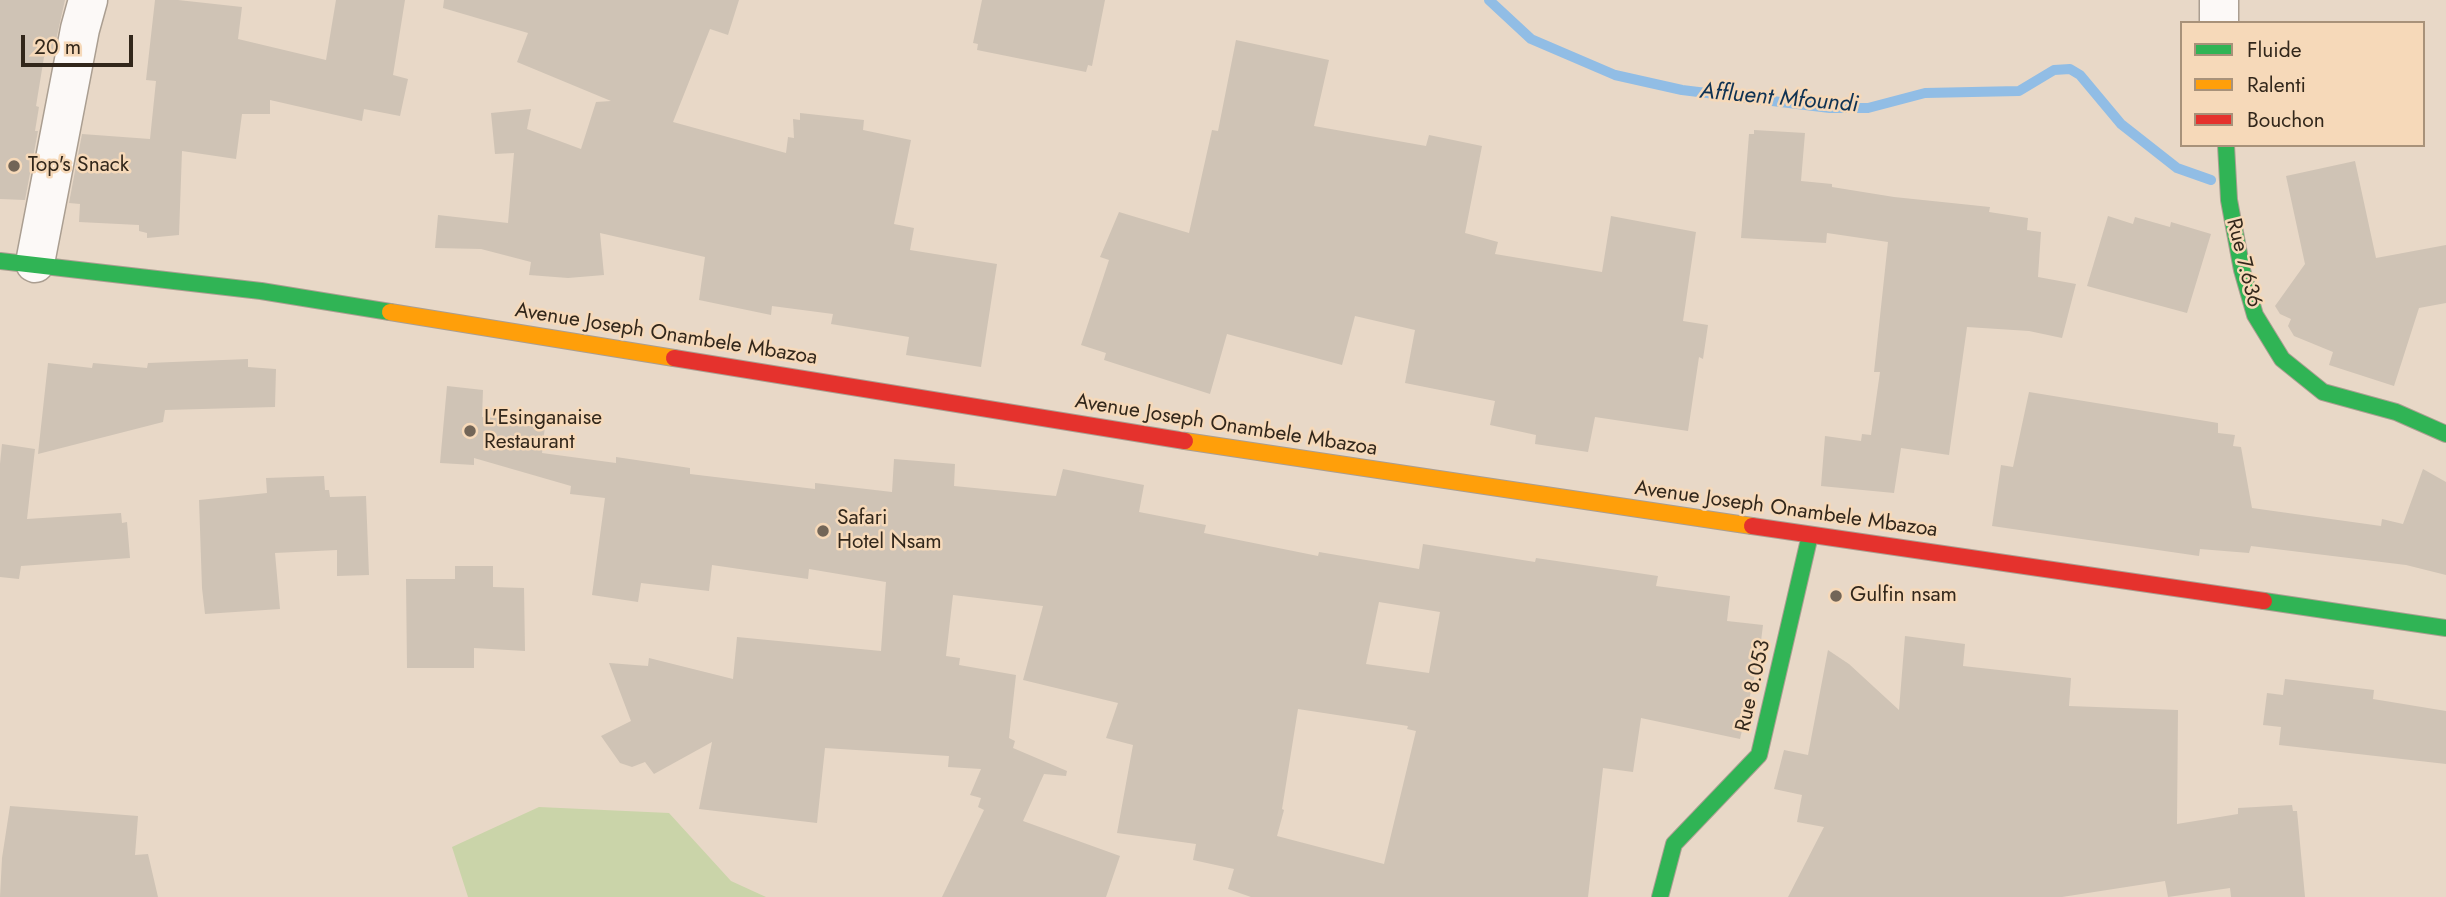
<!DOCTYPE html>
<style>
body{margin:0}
#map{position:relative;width:2446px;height:897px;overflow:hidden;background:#e8d8c7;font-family:Jost,sans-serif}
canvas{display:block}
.legend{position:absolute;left:2180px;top:21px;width:245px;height:126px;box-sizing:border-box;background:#f6d9b9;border:2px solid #a8927a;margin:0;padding:9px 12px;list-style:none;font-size:21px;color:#32271b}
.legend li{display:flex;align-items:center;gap:14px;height:35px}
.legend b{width:35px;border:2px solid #a8927a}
.scale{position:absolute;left:21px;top:35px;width:112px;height:32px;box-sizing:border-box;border:4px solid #32271b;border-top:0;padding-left:9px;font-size:21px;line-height:24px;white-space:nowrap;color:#32271b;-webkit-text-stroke:5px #f6d9b9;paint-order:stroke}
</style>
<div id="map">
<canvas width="2446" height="897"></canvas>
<ul class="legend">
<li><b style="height:9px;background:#30b455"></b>Fluide</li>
<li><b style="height:9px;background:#ff9f0a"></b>Ralenti</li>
<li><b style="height:9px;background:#e5322d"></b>Bouchon</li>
</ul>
<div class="scale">20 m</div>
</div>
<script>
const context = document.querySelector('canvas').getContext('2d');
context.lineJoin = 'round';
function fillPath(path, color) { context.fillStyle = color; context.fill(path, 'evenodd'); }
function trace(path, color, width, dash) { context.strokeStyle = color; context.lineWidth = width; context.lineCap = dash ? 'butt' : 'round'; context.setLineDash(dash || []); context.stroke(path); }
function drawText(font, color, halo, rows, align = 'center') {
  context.font = font + ' Jost,sans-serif'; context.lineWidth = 5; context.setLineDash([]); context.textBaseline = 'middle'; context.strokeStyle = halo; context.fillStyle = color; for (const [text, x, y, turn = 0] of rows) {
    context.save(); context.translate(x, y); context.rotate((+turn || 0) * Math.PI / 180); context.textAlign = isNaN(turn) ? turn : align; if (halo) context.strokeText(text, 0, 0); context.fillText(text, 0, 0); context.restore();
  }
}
fillPath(new Path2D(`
 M 539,807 L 669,813 L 731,881 L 766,897 L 468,897 L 452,847 Z`), '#cad4a9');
trace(new Path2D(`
 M 1489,0 L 1531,39 L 1615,75 L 1682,90 L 1830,108 L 1868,108 L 1925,93 L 2019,91 L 2054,70 L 2070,69 L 2080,75 L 2121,124 L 2177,168 L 2211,180`), '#91bde5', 10);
fillPath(new Path2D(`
 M 0,0 L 65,0 L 54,49 L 44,57 L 36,106 L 39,107 L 35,131 L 38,131 L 25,200 L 0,199 Z
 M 155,0 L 178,0 L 242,7 L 238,39 L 326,60 L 336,0 L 405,0 L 393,75 L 408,79 L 400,116 L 364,109 L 362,121 L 270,100 L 270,114 L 242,114 L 236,159 L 182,151 L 179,235 L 147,238 L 147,233 L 139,231 L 139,225 L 79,222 L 80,204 L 69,203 L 82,134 L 150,139 L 156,81 L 146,80 Z
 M 444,0 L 739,0 L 728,35 L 710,29 L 673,122 L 786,153 L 788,137 L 794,138 L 793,119 L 800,120 L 800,113 L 864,120 L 863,130 L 911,140 L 894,224 L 914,228 L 910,250 L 997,264 L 981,367 L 906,355 L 909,337 L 831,324 L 833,314 L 772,306 L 771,315 L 699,300 L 705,257 L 600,233 L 604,275 L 568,278 L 529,275 L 531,262 L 481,249 L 435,248 L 438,215 L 508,223 L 514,153 L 495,154 L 491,113 L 531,109 L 527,129 L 581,149 L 596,102 L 611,101 L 517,62 L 528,33 L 443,8 Z
 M 982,0 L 1105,0 L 1092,66 L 1088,65 L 1086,72 L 977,50 L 978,44 L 973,43 Z
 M 1236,40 L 1329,60 L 1314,126 L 1426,146 L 1429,135 L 1482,146 L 1465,233 L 1498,242 L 1495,254 L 1602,272 L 1611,216 L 1696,232 L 1683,321 L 1708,325 L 1703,359 L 1699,357 L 1688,431 L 1595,417 L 1588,452 L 1535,444 L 1536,435 L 1490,425 L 1495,401 L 1405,383 L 1415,330 L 1355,316 L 1342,365 L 1227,334 L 1210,394 L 1104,360 L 1106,353 L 1081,345 L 1109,260 L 1100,257 L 1119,212 L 1189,233 L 1212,130 L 1218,131 Z
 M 1754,130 L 1805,133 L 1801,181 L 1832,184 L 1832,187 L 1894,197 L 1990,207 L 1989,212 L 2028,218 L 2027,230 L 2041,232 L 2038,277 L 2076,284 L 2062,338 L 2029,331 L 1967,327 L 1949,455 L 1901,448 L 1894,493 L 1821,486 L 1825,436 L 1861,441 L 1862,434 L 1871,435 L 1880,372 L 1874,372 L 1888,242 L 1827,233 L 1826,243 L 1741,238 L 1749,134 L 1754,134 Z
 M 2355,161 L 2376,258 L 2446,245 L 2446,303 L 2419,308 L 2394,386 L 2329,365 L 2333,352 L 2294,336 L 2288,326 L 2291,319 L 2280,314 L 2275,306 L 2305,264 L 2286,176 Z
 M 2108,216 L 2133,224 L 2135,217 L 2170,227 L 2171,222 L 2211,234 L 2187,313 L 2087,286 Z
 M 248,359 L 248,367 L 276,369 L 275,407 L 165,410 L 163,422 L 38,454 L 48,363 L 92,368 L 93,363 L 147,368 L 148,363 Z
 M 447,386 L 483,390 L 482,417 L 517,419 L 516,422 L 545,426 L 542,453 L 616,463 L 616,457 L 690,468 L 690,474 L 815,489 L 815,483 L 892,492 L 894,459 L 955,464 L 954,486 L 1056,496 L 1063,469 L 1144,485 L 1139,512 L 1206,525 L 1204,533 L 1318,556 L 1319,552 L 1419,569 L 1423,544 L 1535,562 L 1536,558 L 1658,576 L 1656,586 L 1730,596 L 1727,621 L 1763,625 L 1759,657 L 1740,739 L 1641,718 L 1633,772 L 1603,768 L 1588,897 L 1251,897 L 1228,889 L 1234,869 L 1193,860 L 1196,844 L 1117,833 L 1133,745 L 1106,738 L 1118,703 L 1023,680 L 1043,606 L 953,595 L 946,656 L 960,658 L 959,665 L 1016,675 L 1009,738 L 1015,741 L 1013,748 L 1067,771 L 1066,776 L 1044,774 L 1023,821 L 1120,856 L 1106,897 L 942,897 L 984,810 L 978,807 L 981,798 L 970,795 L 981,769 L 948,767 L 949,756 L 825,748 L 817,823 L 699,809 L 712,742 L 654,774 L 645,762 L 632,767 L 620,763 L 601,736 L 631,721 L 609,663 L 648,666 L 649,658 L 733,679 L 737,637 L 881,651 L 886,582 L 809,569 L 808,579 L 712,565 L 709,591 L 641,583 L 638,602 L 592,595 L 605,498 L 570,494 L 571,486 L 474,458 L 474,465 L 440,463 ZM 1379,602 L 1440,612 L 1429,673 L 1366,664 ZM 1298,709 L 1408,726 L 1407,729 L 1416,731 L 1384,864 L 1277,836 L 1284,810 L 1282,809 Z
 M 2029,392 L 2218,423 L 2218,433 L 2235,435 L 2233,446 L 2241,447 L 2252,508 L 2381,526 L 2382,519 L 2403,524 L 2423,469 L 2446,482 L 2446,575 L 2406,565 L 2251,546 L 2249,553 L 2200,549 L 2199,556 L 1992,526 L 2001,465 L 2013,467 Z
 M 2,444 L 35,449 L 27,519 L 121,513 L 122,523 L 127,522 L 130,558 L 21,566 L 19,579 L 0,577 L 0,464 Z
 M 324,476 L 325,490 L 329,490 L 330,497 L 366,496 L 369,575 L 337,576 L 337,550 L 275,553 L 280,609 L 205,614 L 202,588 L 199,500 L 267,493 L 266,478 Z
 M 455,566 L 493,566 L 493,587 L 524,588 L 525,651 L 474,648 L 474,668 L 407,668 L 406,579 L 455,579 Z
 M 1905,636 L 1965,644 L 1963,666 L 2071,678 L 2069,706 L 2178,710 L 2177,824 L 2238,814 L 2238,808 L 2292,805 L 2293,811 L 2297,811 L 2305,897 L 2231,897 L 2230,888 L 2168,897 L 2165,881 L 2062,897 L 1788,897 L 1824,827 L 1797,822 L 1802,795 L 1774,789 L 1784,750 L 1808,755 L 1828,650 L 1849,664 L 1899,710 Z
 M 2285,679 L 2374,690 L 2373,699 L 2446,711 L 2446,764 L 2279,745 L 2281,727 L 2263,725 L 2267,693 L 2283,695 Z
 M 10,806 L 138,816 L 135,855 L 148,854 L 158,897 L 0,897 L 2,858 Z`), '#cfc3b5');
const street = new Path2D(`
 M 2219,23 L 2219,0
 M 35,263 L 80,29 L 88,0`);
const fast = new Path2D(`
 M 2226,145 L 2229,200 L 2242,270 L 2255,315 L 2282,359 L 2323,392 L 2396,412 L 2446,434
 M 0,261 L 261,291 L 390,312
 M 2264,601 L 2446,628
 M 1660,897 L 1674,844 L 1759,755 L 1810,535`);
const slow = new Path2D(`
 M 390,312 L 674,358
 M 1185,441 L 1752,526`);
const jam = new Path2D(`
 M 674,358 L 1185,441
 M 1752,526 L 2264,601`);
trace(street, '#aa9e91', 41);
trace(fast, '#aa9e91', 18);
trace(slow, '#aa9e91', 18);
trace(jam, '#aa9e91', 18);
trace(street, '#fcf9f7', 38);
trace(fast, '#30b455', 16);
trace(slow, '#ff9f0a', 16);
trace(jam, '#e5322d', 16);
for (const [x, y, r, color] of [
 [14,166,7,"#726557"],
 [470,431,7,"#726557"],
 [823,531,7,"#726557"],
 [1836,596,7,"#726557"]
]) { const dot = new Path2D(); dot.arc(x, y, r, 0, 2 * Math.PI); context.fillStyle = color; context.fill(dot); trace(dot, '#f6d9b9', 2.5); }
drawText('21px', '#32271b', '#f6d9b9', [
 ["Top's Snack",28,166],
 ["L'Esinganaise",484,419],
 ["Restaurant",484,443],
 ["Safari",837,519],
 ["Hotel Nsam",837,543],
 ["Gulfin nsam",1850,596]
], 'left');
drawText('21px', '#32271b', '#f6d9b9', [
 ["Rue 7.636",2243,263,76],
 ["Avenue Joseph Onambele Mbazoa",666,335,9],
 ["Avenue Joseph Onambele Mbazoa",1226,426,9],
 ["Avenue Joseph Onambele Mbazoa",1786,510,8],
 ["Rue 8.053",1754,686,-77]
]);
drawText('italic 23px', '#0e3253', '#f6d9b9', [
 ["Affluent Mfoundi",1779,99,5]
]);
</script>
